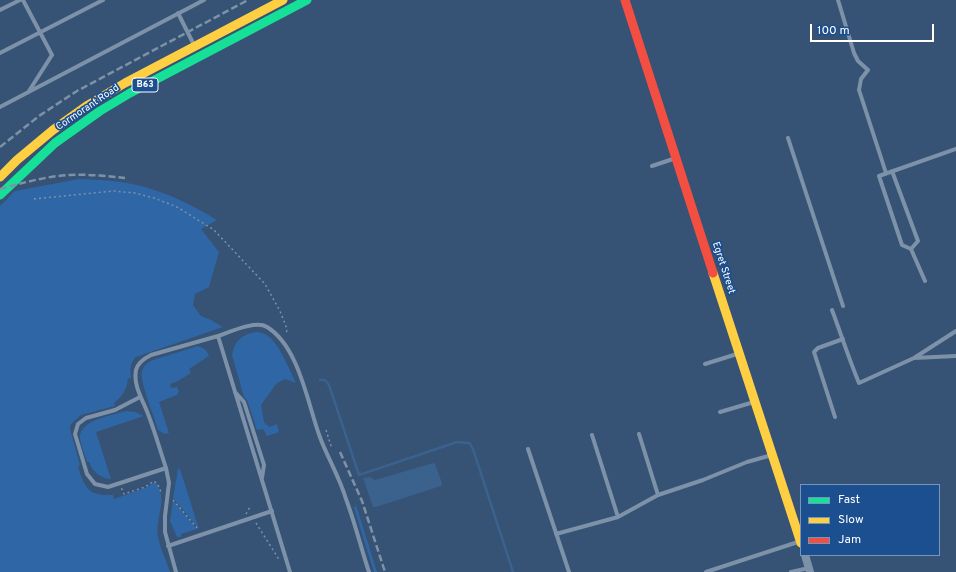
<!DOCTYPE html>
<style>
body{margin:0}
#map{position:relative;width:956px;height:572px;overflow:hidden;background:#365274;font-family:Overpass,sans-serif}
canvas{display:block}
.legend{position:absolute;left:800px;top:484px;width:140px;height:72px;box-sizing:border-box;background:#1b4f8f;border:1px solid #7695bc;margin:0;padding:5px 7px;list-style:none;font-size:12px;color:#fff}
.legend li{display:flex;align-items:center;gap:8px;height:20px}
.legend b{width:20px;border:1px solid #7695bc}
.scale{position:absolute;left:810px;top:24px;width:124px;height:18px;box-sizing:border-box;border:2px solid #fff;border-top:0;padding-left:5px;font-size:12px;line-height:14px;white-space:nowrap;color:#fff;-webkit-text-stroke:3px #1b4f8f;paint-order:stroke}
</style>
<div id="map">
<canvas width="956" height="572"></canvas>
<ul class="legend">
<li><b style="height:5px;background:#16e098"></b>Fast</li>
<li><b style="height:5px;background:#ffcf43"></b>Slow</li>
<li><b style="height:5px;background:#f24e42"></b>Jam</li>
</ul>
<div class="scale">100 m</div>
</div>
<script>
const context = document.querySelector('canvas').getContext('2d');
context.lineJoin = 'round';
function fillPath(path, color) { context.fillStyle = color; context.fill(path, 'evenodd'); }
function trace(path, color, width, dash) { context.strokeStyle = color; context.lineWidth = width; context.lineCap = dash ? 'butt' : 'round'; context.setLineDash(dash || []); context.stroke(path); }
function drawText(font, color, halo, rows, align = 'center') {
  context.font = font + ' Overpass,sans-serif'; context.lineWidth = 3.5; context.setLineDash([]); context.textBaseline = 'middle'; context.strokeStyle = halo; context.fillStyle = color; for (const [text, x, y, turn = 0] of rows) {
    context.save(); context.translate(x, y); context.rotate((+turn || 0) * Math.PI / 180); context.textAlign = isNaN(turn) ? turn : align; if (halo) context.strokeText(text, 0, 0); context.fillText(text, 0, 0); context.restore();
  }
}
fillPath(new Path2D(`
 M 79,179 C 97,180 115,180 132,184 C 162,190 191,204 217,220 L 201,229 L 219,252 L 209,287 L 195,294 L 193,305 L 201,316 L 211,320 L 223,327 L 136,357 C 130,363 130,369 131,378 L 128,378 C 127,389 123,396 114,403 L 115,406 L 81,415 L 71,424 L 70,429 L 80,465 L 78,467 C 85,489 89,496 113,495 L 114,499 L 145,488 L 155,482 C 169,499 155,517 158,536 C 160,548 166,560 170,572 L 0,572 L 0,206 L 15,191 Z
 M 256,332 C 260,332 264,333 268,336 C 279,343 290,371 296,383 L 285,379 L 276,384 L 261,405 L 264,422 L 269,427 L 277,424 L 279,432 L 267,436 L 263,429 L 257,430 L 247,400 L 244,397 L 232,355 C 234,341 242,334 256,332 Z
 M 198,346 C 204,348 207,350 209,356 L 189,369 L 191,373 L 178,381 L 170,384 L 171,388 L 177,387 L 179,391 L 177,395 L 159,402 L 169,433 L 165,434 L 158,430 C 155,418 139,381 142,371 C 144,365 148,362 153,360 Z
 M 126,411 L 135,412 L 144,416 L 96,432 L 111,479 C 100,478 93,472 89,462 L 87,462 C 85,455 81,446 80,438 C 79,420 113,415 126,411 Z
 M 178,469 L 180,469 L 199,529 L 173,498 Z
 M 173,501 L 174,501 L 197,529 L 181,534 L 181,537 L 177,537 L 170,521 Z
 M 356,505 L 377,572 L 374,572 L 354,508 Z`), '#2f66a5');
fillPath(new Path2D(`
 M 433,463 L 435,464 L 442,483 L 441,486 L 376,507 L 373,507 L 363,478 L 370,477 L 375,480 Z`), '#3b618d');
trace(new Path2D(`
 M 320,380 L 325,380 L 329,385 L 359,475 L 457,442 L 469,443 L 473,449 L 513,572`), '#3b618d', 2.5);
trace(new Path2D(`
 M 34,199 L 113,191 L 135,193 L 154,198 L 177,207 L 214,230 L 265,284 L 280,311 L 287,329 L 286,335
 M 326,430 L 332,449
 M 121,489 L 122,489 L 124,494 L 145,487 L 154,481 L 158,485 L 161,492
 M 173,500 L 198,529
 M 246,514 L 250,507
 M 256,523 L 280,561`), '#7d92a8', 1.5, [2, 3]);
trace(new Path2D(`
 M 23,0 L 52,55 L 29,91
 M 838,0 L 854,53 L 858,61 L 868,70 L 861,79 L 859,90 L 886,173
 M 0,10 L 20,0
 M 178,13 L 194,45
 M 0,53 L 103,0
 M 0,107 L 204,0
 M 788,138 L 843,306
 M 652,166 L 676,158
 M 892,171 L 918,241 L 911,249 L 925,281
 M 911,249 L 902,245 L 879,176 L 956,149
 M 832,310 C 841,334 849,359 859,383 L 914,358 L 956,331
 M 914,358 L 956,356
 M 705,364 L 737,354
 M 235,392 L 244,402 L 264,465 L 262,478
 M 140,397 L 115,410 L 86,418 L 78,424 L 75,434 L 87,474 L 95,484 L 108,487 L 166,468 L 169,483 L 165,516 L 165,532 L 176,572
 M 720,412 L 754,402
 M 835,417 L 814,352 L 818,348 L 843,339
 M 639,434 L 658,495
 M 592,435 L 618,517 L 658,495 L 703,480 L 747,462 L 772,455
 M 528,449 L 569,572
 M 166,468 C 160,450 155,432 148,414 C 143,400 133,386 136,370 C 138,362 145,358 151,355 L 218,336
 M 556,534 L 618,517
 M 168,546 L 272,511
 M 290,572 L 218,336 C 230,332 256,320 267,327 C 300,347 308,407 321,440 C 329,460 340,479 346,499 C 355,523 361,548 369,572
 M 706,572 L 798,542
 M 791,572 L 809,568`), '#7d92a8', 4);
trace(new Path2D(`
 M 805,555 L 810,572`), '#7d92a8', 8);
trace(new Path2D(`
 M 0,195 L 55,143 L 100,111 L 130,93 L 307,0`), '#16e098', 9);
trace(new Path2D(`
 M 0,177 L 17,160 L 53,130 L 88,105 L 125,83 L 283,0
 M 713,273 L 801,543`), '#ffcf43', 9);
trace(new Path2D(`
 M 625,0 L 713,273`), '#f24e42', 9);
trace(new Path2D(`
 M 0,147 L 39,116 L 77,91 L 248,0
 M 0,189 C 22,183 47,176 70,175 C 88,174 107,176 125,178
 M 340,452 L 362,501 L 385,572`), '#7e92a7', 2.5, [7, 3]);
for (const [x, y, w] of [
 [145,85,26]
]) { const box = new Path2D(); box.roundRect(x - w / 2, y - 7, w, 14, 3); context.fillStyle = '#1b4f8f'; context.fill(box); trace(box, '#fff', 1); }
drawText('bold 9px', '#fff', null, [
 ["B63",145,85]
]);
drawText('10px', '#fff', '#1b4f8f', [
 ["Cormorant Road",88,108,-34],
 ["Egret Street",723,268,72]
]);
</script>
